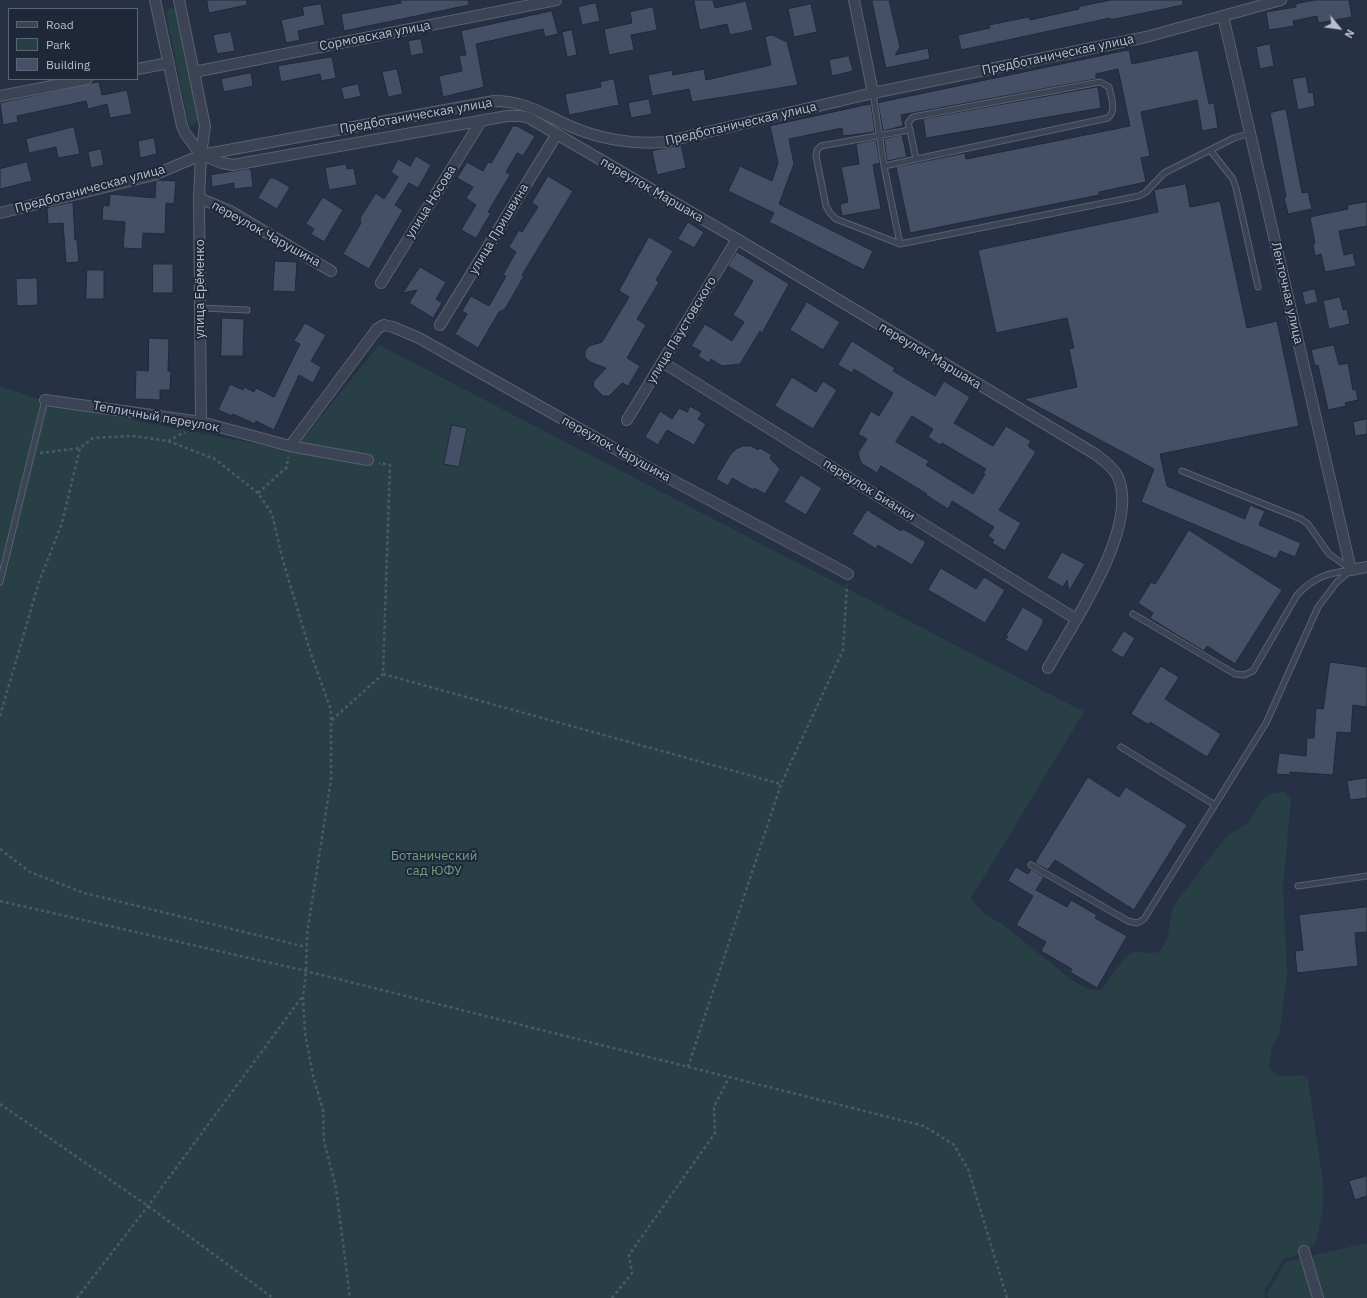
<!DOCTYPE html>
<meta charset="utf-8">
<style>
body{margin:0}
#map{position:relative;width:1367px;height:1298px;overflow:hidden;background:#263145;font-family:"IBM Plex Sans",sans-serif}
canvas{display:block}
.legend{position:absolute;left:8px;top:8px;width:130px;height:72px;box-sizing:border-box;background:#1f2839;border:1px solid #5c6474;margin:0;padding:5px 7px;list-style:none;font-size:12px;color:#b8bfcd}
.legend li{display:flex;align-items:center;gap:8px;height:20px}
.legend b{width:20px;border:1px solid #5c6474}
.north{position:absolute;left:1319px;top:8px;width:40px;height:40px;-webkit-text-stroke:3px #1f2839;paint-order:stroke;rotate:119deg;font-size:11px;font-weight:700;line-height:16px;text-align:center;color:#b8bfcd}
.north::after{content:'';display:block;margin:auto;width:14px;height:18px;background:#b8bfcd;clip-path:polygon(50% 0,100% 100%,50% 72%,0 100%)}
</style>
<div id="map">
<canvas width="1367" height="1298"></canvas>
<ul class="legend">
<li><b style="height:5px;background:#3b4354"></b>Road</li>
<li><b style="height:11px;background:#284045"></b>Park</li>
<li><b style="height:11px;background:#455067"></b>Building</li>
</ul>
<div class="north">N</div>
</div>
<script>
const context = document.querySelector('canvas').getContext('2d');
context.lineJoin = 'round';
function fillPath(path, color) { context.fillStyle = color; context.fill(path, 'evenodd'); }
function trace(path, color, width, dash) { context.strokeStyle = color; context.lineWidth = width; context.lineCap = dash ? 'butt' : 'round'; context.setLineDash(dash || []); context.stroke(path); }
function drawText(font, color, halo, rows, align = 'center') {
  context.font = font + ' "IBM Plex Sans",sans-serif'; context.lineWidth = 4; context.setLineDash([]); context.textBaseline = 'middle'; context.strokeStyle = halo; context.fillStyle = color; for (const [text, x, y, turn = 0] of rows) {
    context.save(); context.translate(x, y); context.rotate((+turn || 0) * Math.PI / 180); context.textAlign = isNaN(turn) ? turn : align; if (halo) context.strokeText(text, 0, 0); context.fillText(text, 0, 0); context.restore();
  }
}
fillPath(new Path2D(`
 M 173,8 L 176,11 L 198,119 L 196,123 L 191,125 L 188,121 L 166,13 L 168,9 Z
 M 379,345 L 1084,712 L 971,898 L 983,913 L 1002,924 L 1073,981 L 1090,990 L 1101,990 L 1125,958 L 1134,951 C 1140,952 1147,954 1153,953 C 1171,952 1168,920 1173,907 L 1226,837 L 1249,822 L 1264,798 L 1272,793 L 1284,792 L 1291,800 L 1283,886 L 1287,973 L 1280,1031 L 1271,1050 L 1269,1068 L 1277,1076 L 1302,1075 L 1308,1080 L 1323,1183 L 1323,1208 L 1316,1242 L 1306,1253 L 1284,1258 L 1264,1290 L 1265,1298 L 0,1298 L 0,386 L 57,405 L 286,450 L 300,443 Z
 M 1367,1243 L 1367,1298 L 1268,1298 L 1267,1294 L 1286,1262 Z`), '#284045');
const building = new Path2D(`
 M 207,0 L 247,0 L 247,5 L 209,13 Z
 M 400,0 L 468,0 L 469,5 L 344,31 L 341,14 L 401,3 Z
 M 694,0 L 713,0 L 715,8 L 746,1 L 753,30 L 730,35 L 727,24 L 700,30 Z
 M 872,0 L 889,0 L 900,47 L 895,55 L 928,48 L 930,59 L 886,68 Z
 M 1111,0 L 1183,0 L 1183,5 L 1110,20 L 1110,18 L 961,50 L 958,35 L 990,28 L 989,25 L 1029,17 L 1030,20 L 1079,9 L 1078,7 Z
 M 1315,0 L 1349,0 L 1352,17 L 1318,23 L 1317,16 L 1293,21 L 1294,26 L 1269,30 L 1266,12 L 1296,7 L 1296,4 Z
 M 596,3 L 600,21 L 582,25 L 578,7 Z
 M 321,4 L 325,25 L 298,31 L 300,40 L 286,43 L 281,20 L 304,15 L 302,7 Z
 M 811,4 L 817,32 L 794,37 L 788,9 Z
 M 653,7 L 657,30 L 631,35 L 634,50 L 609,55 L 604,29 L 632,23 L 630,12 Z
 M 552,11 L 558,34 L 545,37 L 543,29 L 476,44 L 484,87 L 443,97 L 439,76 L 462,71 L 459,56 L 466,55 L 461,31 Z
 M 572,30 L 577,55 L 567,57 L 562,32 Z
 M 231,32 L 235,51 L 217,54 L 213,35 Z
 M 772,35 L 787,42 L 798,85 L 692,102 L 689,89 L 652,96 L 648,75 L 672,70 L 673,75 L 704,69 L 706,80 L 771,65 L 765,37 Z
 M 421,39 L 424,53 L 411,56 L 408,41 Z
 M 1270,44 L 1274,66 L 1260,69 L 1256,47 Z
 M 1129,50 L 1132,64 L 1198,50 L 1209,104 L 1214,103 L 1218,128 L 1202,131 L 1197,100 L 1141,112 L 1150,156 L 1141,158 L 1146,182 L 1099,192 L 1099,195 L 910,233 L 896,167 L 965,153 L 966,159 L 1130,126 L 1118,69 L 1096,74 L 1096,79 L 901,115 L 903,126 L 883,131 L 878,103 Z
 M 849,56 L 853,71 L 832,76 L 829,60 Z
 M 332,57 L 336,78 L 321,81 L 320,74 L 281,82 L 278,66 Z
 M 397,69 L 403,94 L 388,97 L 382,72 Z
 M 251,73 L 253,86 L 224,92 L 221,79 Z
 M 1306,77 L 1309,93 L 1313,92 L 1315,106 L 1298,110 L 1292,79 Z
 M 614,79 L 619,105 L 569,115 L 565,94 L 601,87 L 600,82 Z
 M 99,82 L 102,95 L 127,90 L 132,114 L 110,118 L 107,104 L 88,109 L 86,101 L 17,116 L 18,122 L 3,125 L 0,103 Z
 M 358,84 L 361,96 L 344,100 L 341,88 Z
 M 1098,87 L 1101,108 L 926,138 L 923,119 Z
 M 649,99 L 652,114 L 631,118 L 628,103 Z
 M 871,104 L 875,132 L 843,136 L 842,128 L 789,139 L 794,164 L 779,204 L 873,251 L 864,270 L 769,222 L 774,213 L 728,191 L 740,166 L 772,181 L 778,163 L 770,126 Z
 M 1286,109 L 1302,193 L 1308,192 L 1312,209 L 1288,214 L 1284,197 L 1286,197 L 1270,113 Z
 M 513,126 L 517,126 L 535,136 L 523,156 L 517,153 L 506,172 L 510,175 L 488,212 L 491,213 L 476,238 L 461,230 L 476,205 L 466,198 L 473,187 L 457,178 L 467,162 L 483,171 L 488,162 L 491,163 Z
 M 74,127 L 80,154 L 58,158 L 56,147 L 29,153 L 26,139 Z
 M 902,135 L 907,157 L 887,161 L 884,139 Z
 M 154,138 L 157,154 L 140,158 L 138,141 Z
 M 876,140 L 880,163 L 873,165 L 881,209 L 842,216 L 840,204 L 848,202 L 841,167 L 859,164 L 856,144 Z
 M 681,145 L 686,168 L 657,175 L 652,151 Z
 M 101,149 L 104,165 L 91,168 L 88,152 Z
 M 416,156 L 431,165 L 418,188 L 409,183 L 395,205 L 403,210 L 369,269 L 343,254 L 361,223 L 360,218 L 376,193 L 384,199 L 398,177 L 391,172 L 398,159 L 410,166 Z
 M 27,162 L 32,181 L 0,189 L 0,169 Z
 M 346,164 L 347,169 L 354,168 L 357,185 L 329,190 L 325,168 Z
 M 246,169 L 251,169 L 253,187 L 234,189 L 234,183 L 212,187 L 211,175 Z
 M 548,176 L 573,191 L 522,275 L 524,276 L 505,309 L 499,312 L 478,348 L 455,334 L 467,314 L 462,311 L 471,296 L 489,306 L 506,276 L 503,275 L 516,252 L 509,247 L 519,230 L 522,232 L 538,207 L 532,203 Z
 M 270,178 L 274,178 L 290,187 L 277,209 L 258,198 Z
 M 158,180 L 176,181 L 174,204 L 166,203 L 165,234 L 143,233 L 142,249 L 123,248 L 125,222 L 102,220 L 103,205 L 109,206 L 110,194 L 155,198 L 156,181 Z
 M 1186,184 L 1190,207 L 1220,201 L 1247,328 L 1277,321 L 1299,426 L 1160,454 L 1167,486 L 1245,519 L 1250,505 L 1265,511 L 1259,525 L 1301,543 L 1295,557 L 1280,551 L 1276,559 L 1141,502 L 1154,469 L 1024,399 L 1077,387 L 1069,349 L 1074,348 L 1067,318 L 996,333 L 978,250 L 1158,212 L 1154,190 Z
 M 323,197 L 343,210 L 324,242 L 311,234 L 314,229 L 306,224 Z
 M 73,202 L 75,240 L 77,239 L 79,262 L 66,263 L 63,223 L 48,224 L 47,208 Z
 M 1367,202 L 1367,226 L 1339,231 L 1344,255 L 1353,253 L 1356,266 L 1325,272 L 1321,254 L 1315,256 L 1313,244 L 1315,243 L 1310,217 L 1348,209 L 1348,205 Z
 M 688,222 L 704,232 L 694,248 L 678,239 Z
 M 649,237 L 673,251 L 656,280 L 659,282 L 637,319 L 646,325 L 627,358 L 640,366 L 628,386 L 622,383 L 609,396 L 603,396 L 593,386 L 594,381 L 606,368 L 590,362 L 585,357 L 585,351 L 589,346 L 602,342 L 629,297 L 619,291 Z
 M 737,252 L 789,284 L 762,333 L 760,331 L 740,364 L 722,366 L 711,359 L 709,363 L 698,356 L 701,351 L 691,346 L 705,324 L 732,341 L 744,322 L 733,315 L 753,281 L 728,266 Z
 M 275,261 L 297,262 L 295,292 L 273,291 Z
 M 153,264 L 173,264 L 173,293 L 153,293 Z
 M 420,267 L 446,282 L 436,299 L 442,303 L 433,318 L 409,303 L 417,290 L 403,293 Z
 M 87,270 L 104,270 L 104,299 L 86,299 Z
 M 37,278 L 38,305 L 17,306 L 16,279 Z
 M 1315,289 L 1318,302 L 1305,305 L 1302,292 Z
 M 1340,297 L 1343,310 L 1347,309 L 1350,324 L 1329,329 L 1323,301 Z
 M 807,302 L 840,322 L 823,350 L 790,330 Z
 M 222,318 L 244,319 L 243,356 L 221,356 Z
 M 305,323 L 326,335 L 311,361 L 321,367 L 313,383 L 299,375 L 274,430 L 256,421 L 255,424 L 233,414 L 232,416 L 218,410 L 230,384 L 243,390 L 244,387 L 254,392 L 256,388 L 274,397 L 300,344 L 294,341 Z
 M 149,338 L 169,339 L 168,371 L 171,371 L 170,390 L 160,390 L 160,400 L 135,399 L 136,370 L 148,371 Z
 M 852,341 L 895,368 L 893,371 L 935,396 L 944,381 L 970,397 L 954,423 L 993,446 L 1006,426 L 1031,441 L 1028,446 L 1036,452 L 999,510 L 1021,523 L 1005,551 L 992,543 L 994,540 L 988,536 L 994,527 L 952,501 L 948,509 L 926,495 L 927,494 L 881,466 L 877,473 L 861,463 L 858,453 L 867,439 L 858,434 L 871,411 L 879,416 L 893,393 L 854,369 L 852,373 L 838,365 ZM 912,416 L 933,429 L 928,437 L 940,445 L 942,443 L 986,469 L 983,473 L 985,474 L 973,494 L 926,465 L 929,461 L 896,442 Z
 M 1334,345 L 1339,365 L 1348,363 L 1353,390 L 1356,389 L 1358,400 L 1345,403 L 1346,406 L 1328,410 L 1318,365 L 1315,366 L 1311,350 Z
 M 792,377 L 816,392 L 823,381 L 837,390 L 813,429 L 775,406 Z
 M 690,406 L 702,413 L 698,419 L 706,424 L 694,445 L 667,430 L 658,445 L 645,437 L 660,411 L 672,419 L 679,408 L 687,412 Z
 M 1367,419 L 1367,434 L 1355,436 L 1353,422 Z
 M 452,425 L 467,428 L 459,467 L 444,464 Z
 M 743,446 L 751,446 L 758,450 L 760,448 L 772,455 L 770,458 L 780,469 L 765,494 L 754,488 L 753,490 L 732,478 L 728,486 L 716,479 L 730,455 L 736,449 Z
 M 801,475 L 822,488 L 806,515 L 784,502 Z
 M 867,510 L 901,531 L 903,529 L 926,542 L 912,565 L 878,545 L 876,549 L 852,534 Z
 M 1189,530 L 1282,590 L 1235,664 L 1207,646 L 1204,651 L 1179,636 L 1150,618 L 1153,613 L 1138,603 L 1151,582 L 1155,584 Z
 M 1062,552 L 1085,564 L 1069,591 L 1067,580 L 1063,587 L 1047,578 Z
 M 941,568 L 976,589 L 984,577 L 1005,590 L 985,623 L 928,590 Z
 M 1023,607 L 1043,619 L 1043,623 L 1027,652 L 1004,639 L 1008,637 L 1006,636 Z
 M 1124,631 L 1135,638 L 1123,658 L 1111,651 Z
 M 1330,662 L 1367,667 L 1367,707 L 1353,705 L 1351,733 L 1337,732 L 1333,775 L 1290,772 L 1290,775 L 1276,774 L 1279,753 L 1306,756 L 1307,738 L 1314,738 L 1316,708 L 1323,709 Z
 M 1161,666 L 1179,677 L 1165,699 L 1221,734 L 1207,757 L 1150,722 L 1149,725 L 1131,714 Z
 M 1088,777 L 1119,797 L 1126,787 L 1187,825 L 1134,910 L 1055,860 L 1048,870 L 1035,863 Z
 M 1367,778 L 1367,798 L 1350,800 L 1347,781 Z
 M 1016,867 L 1028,874 L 1031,869 L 1044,877 L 1036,890 L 1067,907 L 1071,900 L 1097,915 L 1095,918 L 1127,936 L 1097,988 L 1070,972 L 1072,969 L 1041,951 L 1046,942 L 1016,925 L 1033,896 L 1008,881 Z
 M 1367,907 L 1367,932 L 1355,933 L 1358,966 L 1297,973 L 1295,951 L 1303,950 L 1299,915 Z
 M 1367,1176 L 1367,1196 L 1355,1200 L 1349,1181 Z`);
fillPath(building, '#455067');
trace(building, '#212a3b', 1);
const service = new Path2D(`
 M 873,93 L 884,166 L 900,244 L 1139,196 L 1146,192 L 1164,173 L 1210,150 L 1233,179 L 1236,188 L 1258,287
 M 910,130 L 916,159
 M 1210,150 L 1234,138 L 1251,133
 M 884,166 L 1108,118 C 1117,110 1111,98 1109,87 L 1100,82 L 913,117 L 908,123 L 910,130 L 821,146 L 817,150 L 816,156 L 826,206 L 830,213 L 836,219 L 900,244
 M 200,308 L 247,310
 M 1182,471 L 1301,519 L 1308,524 L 1329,554 L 1349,568
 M 0,582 L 45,400
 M 1133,614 L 1235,674 L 1244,675 L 1253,671 L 1297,595 C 1315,576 1327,574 1350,570
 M 1121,747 L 1215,805
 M 1031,865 L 1128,921 L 1137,923 L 1144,919 L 1266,723 L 1318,607 L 1337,582 L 1351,570
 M 1298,886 L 1367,876`);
const minor = new Path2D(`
 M 155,0 L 182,126 L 185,133 L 201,155
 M 179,0 L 205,126 L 201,155 L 199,198 L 201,422
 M 854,0 L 873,93
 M 1223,16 L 1351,570 L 1367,567
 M 137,69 L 169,63
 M 194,72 L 556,0
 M 0,96 L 87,79
 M 204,156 L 222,163 L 233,165 L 507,116 L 521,116 L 529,118 L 737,239 L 1095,454 C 1103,460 1112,466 1117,475 C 1142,524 1072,625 1048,668
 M 199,198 L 230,211 L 331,271
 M 0,213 L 154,175 L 201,155 L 494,101 C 526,101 544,115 572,127 C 600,139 635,145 665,142 L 873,93 L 1146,37 L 1281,0
 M 381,283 L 481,121
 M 440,325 L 557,134
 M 662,362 L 1076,619
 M 45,400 L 201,422 L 290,446 L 368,460
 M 627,420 L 737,239
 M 290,446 L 377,329 L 384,325 L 393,327 L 419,338 L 642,464 L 848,574
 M 1304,1251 L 1318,1298`);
trace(service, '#596171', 7);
trace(minor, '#596171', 12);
trace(new Path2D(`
 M 168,441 L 185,432
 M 40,453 L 80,448
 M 258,493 L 287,467 L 288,457
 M 383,674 L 781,784
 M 0,716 L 39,582 L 62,523 L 80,448 L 93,438 L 133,436 L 168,441 L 215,459 L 258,493 L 272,514 L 283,561 L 311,654 L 331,710 L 331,779 L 307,934 L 306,971 L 303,997 L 305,1033 L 313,1076 L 323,1110 L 324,1141 L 336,1188 L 350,1298
 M 332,720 L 383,674 L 390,465 L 379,463
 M 0,849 L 30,872 L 84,893 L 306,947
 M 0,901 L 306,971 L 924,1126 L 954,1145 L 968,1169 L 1007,1298
 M 688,1067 L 781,784 L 843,650 L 847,585
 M 0,1104 L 148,1206 L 273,1298
 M 77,1298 L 148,1206 L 302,997
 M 612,1298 L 632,1273 L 629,1255 L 715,1133 L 714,1107 L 729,1077`), '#475d61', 2.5, [3, 3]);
trace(service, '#3b4354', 5);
trace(minor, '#3b4354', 10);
drawText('13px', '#b8bfcd', '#1f2839', [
 ["Сормовская улица",375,36,-11],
 ["Предботаническая улица",1058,55,-12],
 ["Предботаническая улица",416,116,-10],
 ["Предботаническая улица",741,124,-13],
 ["Предботаническая улица",90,189,-15],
 ["переулок Маршака",652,190,30],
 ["улица Носова",431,202,-58],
 ["улица Пришвина",499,229,-59],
 ["переулок Чарушина",266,234,29],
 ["улица Ерёменко",200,289,-90],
 ["Ленточная улица",1287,293,77],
 ["улица Паустовского",682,330,-59],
 ["переулок Маршака",930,356,31],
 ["Тепличный переулок",156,417,10],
 ["переулок Чарушина",616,449,29],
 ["переулок Бианки",869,490,32]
]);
drawText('13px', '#6e9f7e', '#1f2839', [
 ["Ботанический",434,856],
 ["сад ЮФУ",434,871]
]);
</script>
